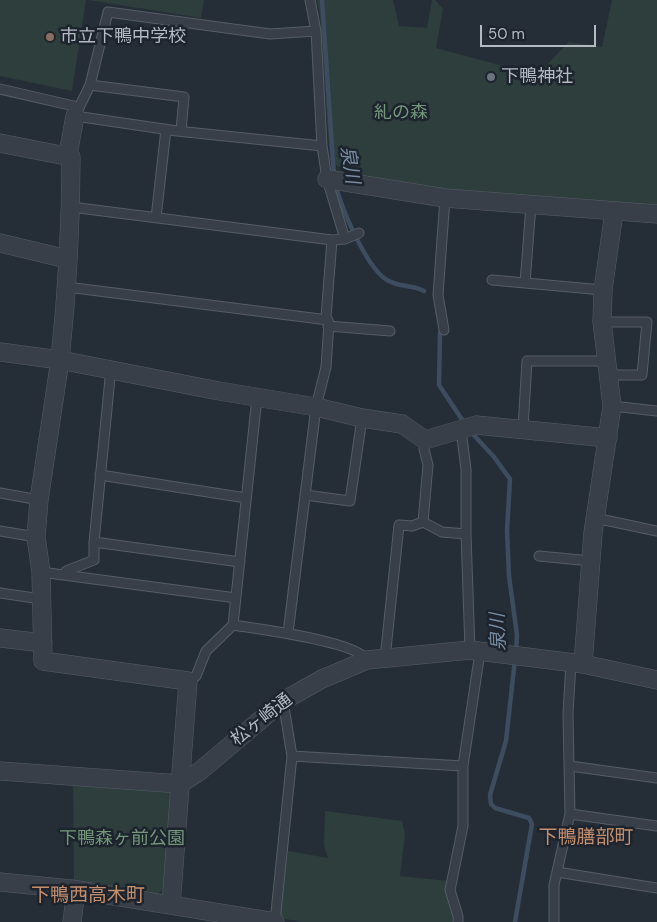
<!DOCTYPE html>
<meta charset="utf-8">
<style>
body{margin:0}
#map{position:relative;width:657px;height:922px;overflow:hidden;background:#252e37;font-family:"DM Sans",sans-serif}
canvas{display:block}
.scale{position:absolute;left:480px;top:25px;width:116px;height:22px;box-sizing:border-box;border:2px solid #b3bac4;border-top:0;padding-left:6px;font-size:15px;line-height:18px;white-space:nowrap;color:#b3bac4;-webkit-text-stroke:4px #1d242d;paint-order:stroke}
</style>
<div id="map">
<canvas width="657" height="922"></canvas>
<div class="scale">50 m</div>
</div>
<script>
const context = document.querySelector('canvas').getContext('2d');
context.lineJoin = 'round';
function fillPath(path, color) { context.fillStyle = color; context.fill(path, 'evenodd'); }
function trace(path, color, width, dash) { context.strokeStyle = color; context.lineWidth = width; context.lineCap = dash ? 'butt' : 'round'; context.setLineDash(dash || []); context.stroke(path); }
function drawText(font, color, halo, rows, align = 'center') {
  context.font = font + ' "DM Sans","Noto Sans JP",sans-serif'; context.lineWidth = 5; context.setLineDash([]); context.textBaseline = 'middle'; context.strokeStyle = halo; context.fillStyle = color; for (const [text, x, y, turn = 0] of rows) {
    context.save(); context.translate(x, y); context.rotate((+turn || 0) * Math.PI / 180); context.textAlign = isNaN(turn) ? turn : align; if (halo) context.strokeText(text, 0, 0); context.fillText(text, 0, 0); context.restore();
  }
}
fillPath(new Path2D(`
 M 0,0 L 86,0 L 72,91 L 0,76 Z
 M 89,0 L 204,0 L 201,18 Z
 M 317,0 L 393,0 L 399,26 L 427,28 L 432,0 L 435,0 L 443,9 L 436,48 L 537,75 L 569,42 L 602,47 L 612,0 L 657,0 L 657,206 L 379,184 L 330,163 L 320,15 Z
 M 73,783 L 168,789 L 173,795 L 166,887 L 156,895 L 74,883 Z
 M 325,811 L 402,821 L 405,834 L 400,876 L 448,881 L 453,911 L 452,922 L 302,922 L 280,918 L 288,851 L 328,858 L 324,845 Z`), '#2d3e3d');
trace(new Path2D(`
 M 322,0 L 334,176
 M 336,186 C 342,210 365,263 384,278 C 397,288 411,284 424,291
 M 440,333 L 439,385 L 465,424
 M 471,432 L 494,457 L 510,479 L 507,531 L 509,576 L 517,635 L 516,651
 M 515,659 L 506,741 L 490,795 L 491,804 L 495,808 L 529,818 L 532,824 L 515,922`), '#3d4c5e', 4.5);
const lane = new Path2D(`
 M 310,0 L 316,31 L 322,146
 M 316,31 L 270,34 L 108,12 L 90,85 L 75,116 L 177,131 L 322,146 L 327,179 L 345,239
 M 90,85 L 184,97 L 181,131
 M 0,89 L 78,107
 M 71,207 L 332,240 L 345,239 L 359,233
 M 156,218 L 166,129
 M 492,280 L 603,290
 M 525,283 L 531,205
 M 67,287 L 328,320
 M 602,322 L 647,322 L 642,375 L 607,375
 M 328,326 L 390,331
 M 444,330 L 438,295 L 445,198
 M 111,368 L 94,542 L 240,562
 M 612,406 L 657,411
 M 523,428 L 527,361 L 605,361
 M 461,430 L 466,469 L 466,534 L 470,650
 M 100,475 L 246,498
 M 0,493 L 39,500
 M 305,495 L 350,501 L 362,418
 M 595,518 L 657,531
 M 423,522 L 428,465 L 424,449 L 425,440
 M 0,531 L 36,537
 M 539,556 L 591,561
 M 41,572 L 236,598
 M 65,575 L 66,571 L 94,560 L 94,542
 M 0,593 L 41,599
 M 233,625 C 258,629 356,641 367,660
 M 288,633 L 316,407 L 326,367 L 329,323 L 326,317 L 332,240
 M 385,659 L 399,525 L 412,526 L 423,522 L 442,532 L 466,534
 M 188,681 L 196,676 L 206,651 L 233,625 L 257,397
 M 292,756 L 463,766
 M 570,766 L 657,778
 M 570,814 L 657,826
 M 557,872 L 657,888
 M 275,922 L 292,756 L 283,701
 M 458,922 L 458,916 L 450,890 L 463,826 L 463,766 L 480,652
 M 554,922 L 554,885 L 570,814 L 568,713 L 571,663`);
const street = new Path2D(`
 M 75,116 L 68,154 L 71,157 C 71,225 67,293 60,360 L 219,391 L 316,407 L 362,418 L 402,424 L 425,440 L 476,425 L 608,438
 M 0,143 L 71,157
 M 327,179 L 445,198 L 657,214
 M 0,243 L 67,259
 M 0,352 L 60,360 L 39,500 L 36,537 L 41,572 L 43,661 L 188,681 L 171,905
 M 0,638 L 43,643
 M 583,664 L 593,533 L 612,406 L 602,322 L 603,290 L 614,212
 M 0,771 L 180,784
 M 180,784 L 200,771 L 283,701 L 322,679 L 367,660 L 470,650 L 583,664 L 657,680
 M 0,882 L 71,889 L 275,922
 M 72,922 L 76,890`);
trace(lane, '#565d66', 11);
trace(street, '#565d66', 19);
trace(lane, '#383f48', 9);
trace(street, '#383f48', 18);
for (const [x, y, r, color] of [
 [50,37,5,"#8d6e63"],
 [491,77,5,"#6b7280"]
]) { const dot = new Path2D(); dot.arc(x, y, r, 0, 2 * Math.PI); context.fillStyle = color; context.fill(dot); trace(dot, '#1d242d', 2); }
drawText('18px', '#b3bac4', '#1d242d', [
 ["市立下鴨中学校",60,37],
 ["下鴨神社",501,77]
], 'left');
drawText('18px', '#74967b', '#1d242d', [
 ["糺の森",401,113],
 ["下鴨森ヶ前公園",122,839]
]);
drawText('18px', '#b3bac4', '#1d242d', [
 ["松ヶ崎通",262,720,-38]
]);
drawText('italic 19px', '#788da3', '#1d242d', [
 ["泉川",349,165,81],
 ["泉川",499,632,-92]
]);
drawText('19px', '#c58e6d', '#1d242d', [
 ["下鴨膳部町",586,838],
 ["下鴨西高木町",88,896]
]);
</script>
